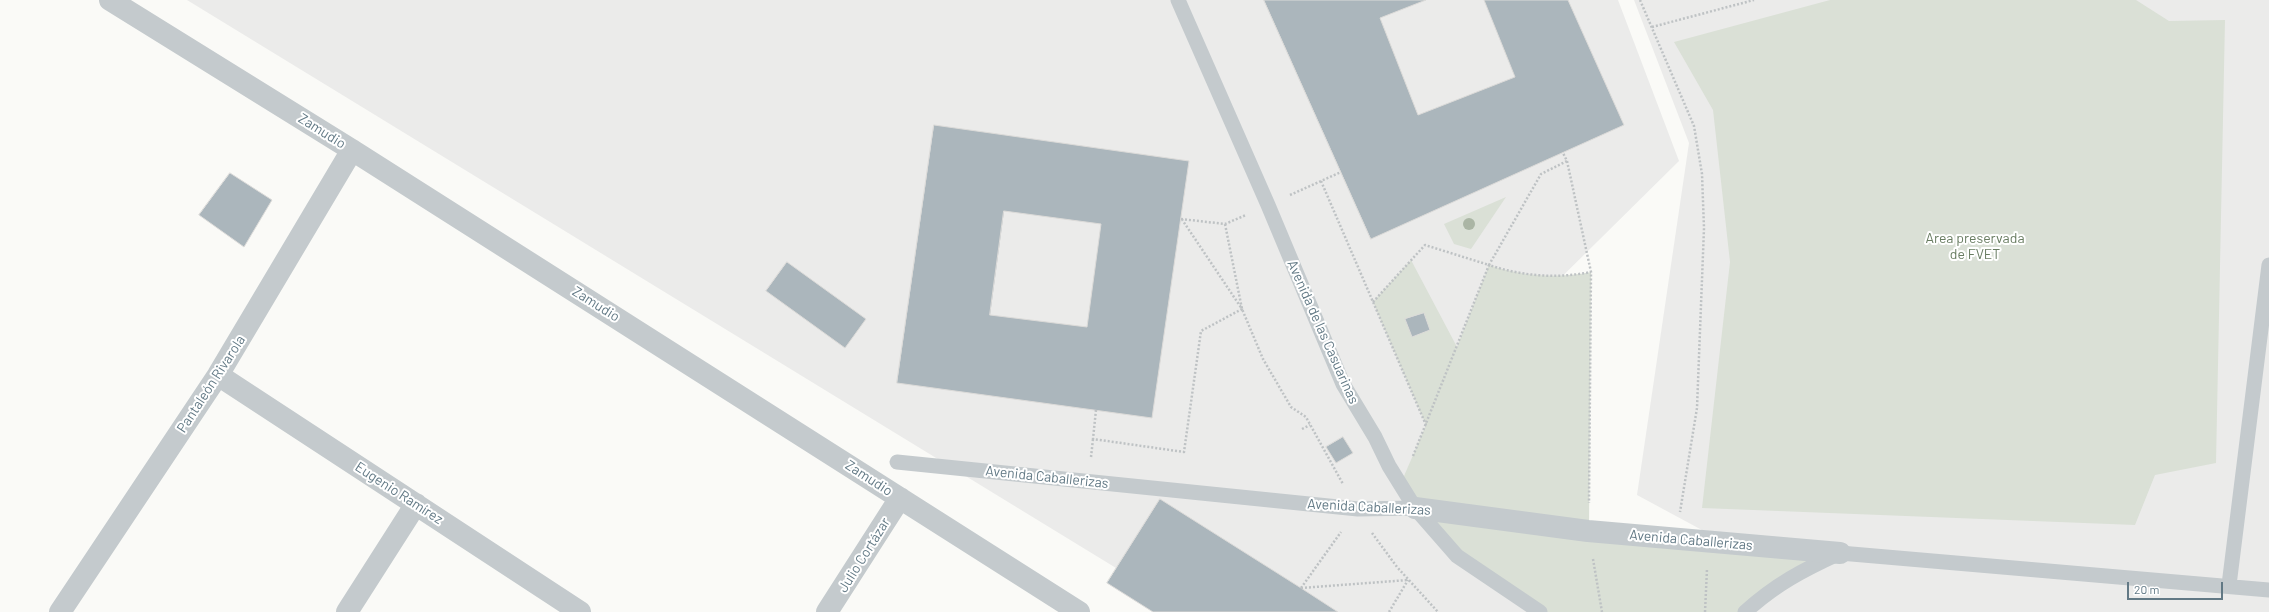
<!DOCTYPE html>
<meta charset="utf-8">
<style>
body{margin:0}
#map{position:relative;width:2269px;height:612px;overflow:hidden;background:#fafaf7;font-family:Barlow,sans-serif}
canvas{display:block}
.scale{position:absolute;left:2127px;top:582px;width:96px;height:18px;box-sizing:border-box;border:2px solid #627985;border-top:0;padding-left:5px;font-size:12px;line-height:14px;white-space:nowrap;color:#627985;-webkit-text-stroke:3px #fff;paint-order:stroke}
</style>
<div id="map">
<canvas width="2269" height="612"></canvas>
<div class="scale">20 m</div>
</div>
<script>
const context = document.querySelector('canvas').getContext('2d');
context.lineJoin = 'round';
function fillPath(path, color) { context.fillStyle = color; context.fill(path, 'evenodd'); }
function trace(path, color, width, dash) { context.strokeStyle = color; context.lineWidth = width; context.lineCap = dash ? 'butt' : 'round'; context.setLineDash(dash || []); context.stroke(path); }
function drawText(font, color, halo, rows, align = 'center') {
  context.font = font + ' Barlow,sans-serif'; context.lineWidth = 4; context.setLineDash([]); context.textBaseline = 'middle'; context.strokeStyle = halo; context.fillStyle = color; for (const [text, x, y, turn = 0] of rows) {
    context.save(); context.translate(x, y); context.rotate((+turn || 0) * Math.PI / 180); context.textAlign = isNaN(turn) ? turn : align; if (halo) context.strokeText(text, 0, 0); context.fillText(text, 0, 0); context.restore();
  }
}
fillPath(new Path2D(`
 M 187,0 L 1618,0 L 1679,161 L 1434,403 L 1662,612 L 1188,612 Z
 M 1634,0 L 2269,0 L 2269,612 L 1710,612 L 1726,543 L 1637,495 L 1689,143 Z`), '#ebebea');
fillPath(new Path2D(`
 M 1830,0 L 2136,0 L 2169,21 L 2225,20 L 2216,463 L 2155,475 L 2135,525 L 1702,508 L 1730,262 L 1713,110 L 1674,42 Z
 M 1506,197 L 1471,249 L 1454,244 L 1444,224 Z
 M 1411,260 L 1457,347 L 1489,265 C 1522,276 1556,279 1591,272 L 1589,530 L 1840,553 L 1745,612 L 1540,612 L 1457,556 L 1401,483 L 1426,425 L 1373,302 Z`), '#dae0d6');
const building = new Path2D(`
 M 1264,0 L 1426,0 L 1380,18 L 1418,115 L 1515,77 L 1484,0 L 1568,0 L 1624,125 L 1371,239 Z
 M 934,125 L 1189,161 L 1152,418 L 897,383 ZM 1004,211 L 1101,224 L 1087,327 L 990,315 Z
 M 230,173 L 272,200 L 244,247 L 199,215 Z
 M 787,262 L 866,319 L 845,348 L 766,291 Z
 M 1424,313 L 1430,330 L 1412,337 L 1405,319 Z
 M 1343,437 L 1353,453 L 1336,463 L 1326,447 Z
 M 1160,499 L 1301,588 L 1338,612 L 1153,612 L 1107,583 Z`);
fillPath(building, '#abb6bc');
trace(building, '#dcdbd9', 1);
trace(new Path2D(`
 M 1640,0 L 1694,126 L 1702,174 L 1704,228 L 1697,408 L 1680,512
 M 1652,27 L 1754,0
 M 1567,161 L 1591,272 L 1589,503
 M 1321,181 L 1426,425
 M 1290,195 L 1341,172
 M 1181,219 L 1225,224 L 1246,215
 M 1225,224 L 1242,309 L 1263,359 L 1291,407 L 1306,417 L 1343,484
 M 1373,302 L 1425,245 L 1489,265 L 1541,174 L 1567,161 L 1563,153
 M 1096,410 L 1093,439 L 1184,452 L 1201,331 L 1242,309 L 1181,218
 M 1302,429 L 1310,425
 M 1413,456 L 1489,265 C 1522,276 1556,279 1591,272
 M 1091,457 L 1093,439
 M 1372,533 L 1397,567 L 1438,612
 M 1593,559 L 1602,612
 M 1301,588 L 1408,580
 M 1301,588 L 1341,532
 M 1389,612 L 1408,580
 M 1705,612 L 1707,569`), '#bec2c4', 2.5, [2, 2]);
trace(new Path2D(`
 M 1178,0 L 1268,205 L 1343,384 L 1375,437 L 1389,466 L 1415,508 L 1457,556 L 1540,612
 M 897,462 L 1358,509 L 1415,508
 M 2229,585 L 2269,265
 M 1745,612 C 1776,584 1803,570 1840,553 L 2269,590`), '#c4cacd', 15);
trace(new Path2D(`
 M 1415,508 L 1588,531 L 1840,553`), '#c4cacd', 22);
trace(new Path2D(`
 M 110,0 L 352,150 L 1079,612
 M 218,375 L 580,612
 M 60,612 L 218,375 L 352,150
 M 347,612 L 416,504
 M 827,612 L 900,498`), '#c4cacd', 22);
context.fillStyle = '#aab5a4';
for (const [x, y] of [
 [1469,224]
]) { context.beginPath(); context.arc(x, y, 6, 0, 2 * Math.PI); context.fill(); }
drawText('14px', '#627985', '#fff', [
 ["Zamudio",322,131,32],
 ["Zamudio",596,304,32],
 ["Avenida de las Casuarinas",1323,332,66],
 ["Pantaleón Rivarola",211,384,-57],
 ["Avenida Caballerizas",1047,477,6],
 ["Zamudio",869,478,33],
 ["Eugenio Ramírez",399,493,33],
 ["Avenida Caballerizas",1369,507,3],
 ["Avenida Caballerizas",1691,540,5],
 ["Julio Cortázar",864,555,-58]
]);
drawText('14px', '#687c61', '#fff', [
 ["Area preservada",1975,238],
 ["de FVET",1975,254]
]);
</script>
